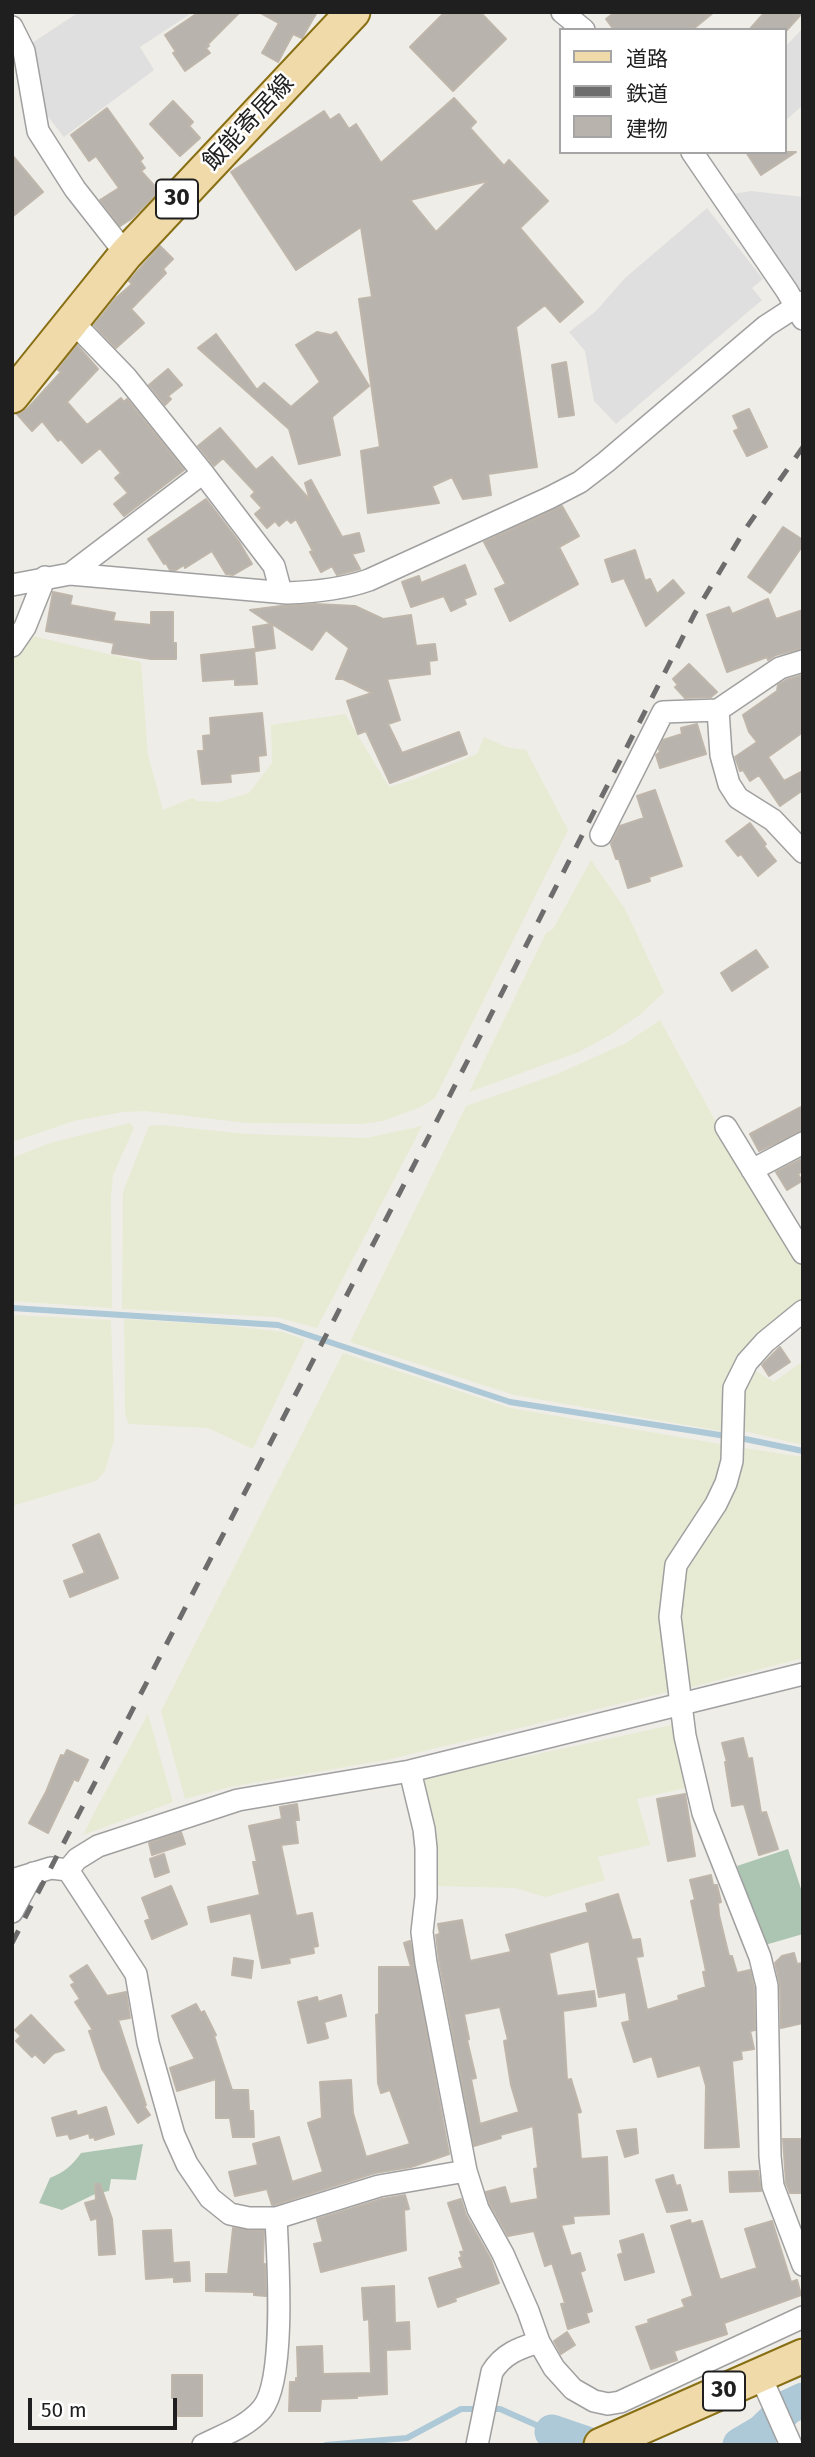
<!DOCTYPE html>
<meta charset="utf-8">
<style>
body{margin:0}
#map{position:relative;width:815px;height:2457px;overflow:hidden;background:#efede7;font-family:"Fira Sans","Noto Sans JP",sans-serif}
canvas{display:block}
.frame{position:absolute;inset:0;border:14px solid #1f1f1f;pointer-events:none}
.legend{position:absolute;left:559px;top:28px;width:228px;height:126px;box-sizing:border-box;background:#fff;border:2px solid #a5a5a5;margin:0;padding:9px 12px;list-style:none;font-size:21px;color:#1f1f1f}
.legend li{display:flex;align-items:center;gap:14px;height:35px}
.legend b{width:35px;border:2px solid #a5a5a5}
.scale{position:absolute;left:28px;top:2398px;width:149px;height:32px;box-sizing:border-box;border:4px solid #1f1f1f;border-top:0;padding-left:9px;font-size:21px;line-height:24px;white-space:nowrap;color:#1f1f1f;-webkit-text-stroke:5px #fff;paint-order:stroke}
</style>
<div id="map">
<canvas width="815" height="2457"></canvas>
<div class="frame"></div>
<ul class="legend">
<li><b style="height:9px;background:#f0daaa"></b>道路</li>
<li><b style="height:9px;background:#6d6d6d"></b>鉄道</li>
<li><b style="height:19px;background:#b8b3ad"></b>建物</li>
</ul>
<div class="scale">50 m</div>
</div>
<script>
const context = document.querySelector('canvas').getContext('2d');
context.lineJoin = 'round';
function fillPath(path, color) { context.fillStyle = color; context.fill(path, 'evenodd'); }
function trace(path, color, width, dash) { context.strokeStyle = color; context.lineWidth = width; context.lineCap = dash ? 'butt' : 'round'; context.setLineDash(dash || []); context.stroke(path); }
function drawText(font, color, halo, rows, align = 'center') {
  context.font = font + ' "Fira Sans","Noto Sans JP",sans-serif'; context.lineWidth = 5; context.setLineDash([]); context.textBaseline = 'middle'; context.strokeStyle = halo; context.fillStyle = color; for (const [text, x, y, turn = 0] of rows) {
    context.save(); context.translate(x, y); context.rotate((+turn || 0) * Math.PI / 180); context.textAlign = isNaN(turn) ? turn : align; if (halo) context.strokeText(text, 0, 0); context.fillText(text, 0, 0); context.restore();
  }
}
fillPath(new Path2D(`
 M 29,635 L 141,662 L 148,755 L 163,810 L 192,798 L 198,801 L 219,802 L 249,793 L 272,763 L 271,725 L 345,714 L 389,787 L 415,779 L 477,754 L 484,737 L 506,747 L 526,750 L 568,830 L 435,1098 L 421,1107 L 383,1121 L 361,1124 L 247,1123 L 145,1111 L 123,1112 L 74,1121 L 12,1142 L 12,658 Z
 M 591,860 L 625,909 L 664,992 L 641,1014 L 610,1035 L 579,1052 L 469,1092 L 546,933 L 553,929 Z
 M 660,1020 L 716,1122 L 803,1266 L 803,1304 L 772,1329 L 726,1432 L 514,1395 L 350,1342 L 466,1106 L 557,1074 L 626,1043 Z
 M 130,1123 L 134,1128 L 113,1175 L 111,1197 L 112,1308 L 12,1301 L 12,1158 L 50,1143 Z
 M 160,1125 L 247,1134 L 366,1138 L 422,1126 L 317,1328 L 276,1317 L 122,1309 L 123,1192 L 149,1126 Z
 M 12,1315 L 111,1320 L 114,1412 L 114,1440 L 105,1471 L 96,1481 L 12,1506 Z
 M 124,1319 L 223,1325 L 283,1332 L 305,1340 L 253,1449 L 208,1428 L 129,1424 L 125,1414 Z
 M 343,1353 L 510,1408 L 726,1445 L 721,1481 L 684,1538 L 672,1691 L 391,1759 L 230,1787 L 185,1799 L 161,1711 Z
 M 803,1361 L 803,1445 L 744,1431 L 742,1396 L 746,1380 L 754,1370 L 774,1382 Z
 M 744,1448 L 803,1457 L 803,1658 L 688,1688 L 676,1615 L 686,1566 L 734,1484 Z
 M 148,1714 L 173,1802 L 83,1835 L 94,1813 Z
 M 677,1724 L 690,1787 L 637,1799 L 650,1845 L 598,1857 L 605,1880 L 545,1897 L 516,1888 L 435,1886 L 423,1784 L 426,1778 Z`), '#e7ebd4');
fillPath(new Path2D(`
 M 788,1849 L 803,1895 L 803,1934 L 765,1945 L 737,1866 Z
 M 143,2144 L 136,2180 L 111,2179 L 109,2191 L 95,2194 L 62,2210 L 39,2203 L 50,2178 C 64,2172 72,2166 81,2153 Z`), '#abc5b2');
fillPath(new Path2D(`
 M 79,12 L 193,12 L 140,47 L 154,70 L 64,137 L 46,114 L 29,45 Z
 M 803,28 L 803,105 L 785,121 L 785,47 Z
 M 751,191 L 803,197 L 803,292 L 800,293 L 733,194 Z
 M 707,208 L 763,279 L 752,288 L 762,300 L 616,424 L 594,401 L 585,351 L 569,332 L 596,311 L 625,278 Z`), '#dfdfdf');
trace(new Path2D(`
 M 12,1308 L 278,1325 L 510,1402 L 745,1439 L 803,1451
 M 326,2445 L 407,2438 L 461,2409 L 500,2409 L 552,2432`), '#adc8d7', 6);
trace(new Path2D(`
 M 552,2432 L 590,2445
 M 740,2445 L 762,2432 L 788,2407 L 803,2400`), '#adc8d7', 35);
const building = new Path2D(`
 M 199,12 L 240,12 L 208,44 L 209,46 L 206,48 L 210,53 L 185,71 L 173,53 L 176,52 L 165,35 Z
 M 259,12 L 317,12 L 302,38 L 293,34 L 278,62 L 262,53 L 279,23 Z
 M 445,12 L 480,12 L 506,39 L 453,91 L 410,47 Z
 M 615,12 L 714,12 L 692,30 L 614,30 L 606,19 Z
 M 765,12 L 803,12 L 787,30 L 749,30 Z
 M 454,98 L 476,122 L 470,128 L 504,166 L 509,160 L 548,201 L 520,228 L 583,302 L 560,322 L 545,305 L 516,327 L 537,467 L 488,474 L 491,495 L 463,499 L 452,477 L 432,486 L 439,503 L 368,513 L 361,451 L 380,447 L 359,299 L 372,297 L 361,227 L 296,270 L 231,172 L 324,111 L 330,120 L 339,114 L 349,129 L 356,124 L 381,163 ZM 488,181 L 436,232 L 410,200 Z
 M 173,101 L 193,122 L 189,126 L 200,138 L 180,156 L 150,124 Z
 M 107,108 L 143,158 L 140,161 L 145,168 L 141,171 L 159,191 L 131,219 L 120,226 L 100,200 L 119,188 L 96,156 L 89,161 L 71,135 Z
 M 746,152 L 796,152 L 761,175 Z
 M 12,155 L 43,192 L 12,217 Z
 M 160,246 L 173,259 L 163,269 L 166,273 L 131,309 L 144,323 L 116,348 L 94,325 L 116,298 L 132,284 L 129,281 Z
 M 317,332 L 331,335 L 336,332 L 369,386 L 332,417 L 340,455 L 299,464 L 289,429 L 198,348 L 216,334 L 257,390 L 264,383 L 291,407 L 320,382 L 296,345 Z
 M 77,345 L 98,369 L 67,402 L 87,425 L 121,398 L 124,402 L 127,399 L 184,470 L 124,516 L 114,504 L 128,493 L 115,478 L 121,473 L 100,448 L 82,463 L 61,439 L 58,441 L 42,421 L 32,431 L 17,414 L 27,409 L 61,372 L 58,370 Z
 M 566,362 L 574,415 L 559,417 L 552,365 Z
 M 168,369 L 182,385 L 168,396 L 171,399 L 165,405 L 149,385 Z
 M 749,409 L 767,447 L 747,456 L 734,431 L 739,429 L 733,416 Z
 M 220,428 L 256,470 L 272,457 L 310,500 L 305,483 L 311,480 L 342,537 L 359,533 L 364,551 L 352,554 L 360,569 L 337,575 L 332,566 L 321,572 L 310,552 L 313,551 L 296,519 L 291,523 L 287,519 L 279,526 L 275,521 L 267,528 L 255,514 L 262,508 L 251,496 L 255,492 L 223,458 L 214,466 L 198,446 Z
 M 206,499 L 239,542 L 252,564 L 233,575 L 226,574 L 212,551 L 185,568 L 184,565 L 176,570 L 170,570 L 166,563 L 164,564 L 148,539 Z
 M 562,506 L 579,536 L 559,547 L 578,584 L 510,621 L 495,589 L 506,584 L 484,542 Z
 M 783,527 L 803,540 L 803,545 L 770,593 L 748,577 Z
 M 635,550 L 645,581 L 650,579 L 657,594 L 673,580 L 684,593 L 646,626 L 624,578 L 612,582 L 605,560 Z
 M 465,565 L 476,594 L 464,599 L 466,604 L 451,611 L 444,596 L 411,607 L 402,582 L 419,576 L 421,583 Z
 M 53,592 L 72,596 L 70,605 L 115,613 L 113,621 L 151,625 L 151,612 L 173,612 L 173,643 L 176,643 L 176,659 L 151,659 L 112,653 L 114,643 L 46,631 Z
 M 768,599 L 776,619 L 803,610 L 803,648 L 776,655 L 768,660 L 767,657 L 727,672 L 707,615 L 729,607 L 732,614 Z
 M 315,604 L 355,606 L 383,619 L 411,615 L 416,646 L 435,644 L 437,660 L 429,661 L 430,674 L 387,679 L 400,720 L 388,724 L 402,753 L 459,732 L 467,754 L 390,783 L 366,731 L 358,734 L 347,701 L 372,693 L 343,679 L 336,679 L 349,648 L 326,630 L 312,650 L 272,624 L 275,648 L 256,651 L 253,627 L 271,624 L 250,610 L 281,606 Z
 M 254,649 L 257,684 L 235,685 L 235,679 L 203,681 L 201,655 Z
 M 689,664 L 717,692 L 711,697 L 685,698 L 675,687 L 678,685 L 673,679 Z
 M 803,675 L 803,732 L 768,757 L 784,781 L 803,771 L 803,790 L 780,806 L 759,775 L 750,781 L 743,770 L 740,771 L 735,757 L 757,742 L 749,732 L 743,715 L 777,691 L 778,685 L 786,680 Z
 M 262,713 L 266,755 L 258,756 L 259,771 L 230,774 L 231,782 L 202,784 L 198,751 L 204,751 L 203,736 L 211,735 L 210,718 Z
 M 697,724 L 706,754 L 660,768 L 656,755 L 660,752 L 659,749 L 663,740 L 682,734 L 681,728 Z
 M 655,790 L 682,866 L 649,877 L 650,881 L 628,888 L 619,859 L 616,859 L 611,844 L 620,826 L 644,818 L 637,796 Z
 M 750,823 L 766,844 L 764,846 L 776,861 L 758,876 L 741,854 L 738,856 L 726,841 Z
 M 756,950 L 768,967 L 732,991 L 721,973 Z
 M 803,1106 L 803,1130 L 759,1151 L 750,1134 Z
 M 803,1158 L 803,1171 L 798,1174 L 802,1181 L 787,1190 L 776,1172 Z
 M 780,1347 L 790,1362 L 769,1376 L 762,1365 Z
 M 99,1534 L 118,1578 L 70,1597 L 64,1581 L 85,1573 L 73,1545 Z
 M 743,1738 L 748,1759 L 752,1758 L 761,1813 L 766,1812 L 778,1849 L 759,1855 L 744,1804 L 732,1806 L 725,1762 L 727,1762 L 722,1743 Z
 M 67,1750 L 88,1760 L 78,1781 L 74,1779 L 48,1833 L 29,1823 L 46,1792 L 61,1755 L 64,1756 Z
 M 685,1794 L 695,1856 L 668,1861 L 657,1799 Z
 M 297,1804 L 299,1820 L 295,1820 L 298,1843 L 281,1845 L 296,1916 L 312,1913 L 318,1946 L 313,1947 L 314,1953 L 289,1958 L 290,1963 L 262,1968 L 251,1913 L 211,1922 L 208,1907 L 260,1895 L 253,1862 L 257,1862 L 249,1826 L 282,1819 L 280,1807 Z
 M 181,1832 L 185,1844 L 152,1855 L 149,1843 Z
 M 164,1854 L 169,1872 L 155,1877 L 150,1859 Z
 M 711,1875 L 713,1885 L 717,1885 L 721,1902 L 718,1903 L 719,1915 L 729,1956 L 732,1956 L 737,1973 L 750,1970 L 754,1988 L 755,2030 L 750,2031 L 754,2049 L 741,2051 L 742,2059 L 732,2061 L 739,2147 L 705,2148 L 706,2086 L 700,2065 L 658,2077 L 652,2056 L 634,2062 L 622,2023 L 630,2021 L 626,1992 L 599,1997 L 589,1941 L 549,1953 L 557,1996 L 594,1991 L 596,2006 L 563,2011 L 567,2080 L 571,2079 L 581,2112 L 577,2113 L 581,2159 L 607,2157 L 609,2214 L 573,2216 L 574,2223 L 561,2225 L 571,2256 L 580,2253 L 585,2270 L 580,2272 L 592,2311 L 586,2313 L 589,2322 L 568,2329 L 561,2304 L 565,2303 L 552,2263 L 545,2266 L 534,2231 L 508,2236 L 490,2204 L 486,2192 L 505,2187 L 510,2204 L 538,2199 L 534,2169 L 538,2168 L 533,2126 L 500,2135 L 501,2138 L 474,2146 L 439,1961 L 436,1935 L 440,1934 L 438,1924 L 462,1920 L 470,1961 L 511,1952 L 506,1935 L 588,1912 L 586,1904 L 618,1894 L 632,1940 L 640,1939 L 643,1956 L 636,1957 L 647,2010 L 679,2000 L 678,1996 L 706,1987 L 703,1972 L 706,1971 L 691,1901 L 695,1900 L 690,1880 ZM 500,2007 L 508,2040 L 504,2041 L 511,2085 L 519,2112 L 480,2124 L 471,2079 L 476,2078 L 467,2040 L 469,2039 L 464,2014 Z
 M 171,1886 L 187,1924 L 152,1939 L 145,1921 L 150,1919 L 142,1898 Z
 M 410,1941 L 449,2154 L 411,2167 L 375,2173 L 274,2205 L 272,2205 L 267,2189 L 235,2196 L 229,2172 L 258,2165 L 253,2144 L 279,2137 L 292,2182 L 323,2172 L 308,2123 L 322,2118 L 320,2082 L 351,2080 L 353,2113 L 366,2157 L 410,2144 L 390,2090 L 381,2093 L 378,2083 L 376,2015 L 379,2014 L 379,1967 L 411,1967 L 404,1943 Z
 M 794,1953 L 797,1964 L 803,1963 L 803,2023 L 781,2028 L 780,1985 L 775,1963 L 782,1956 Z
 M 234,1958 L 253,1961 L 251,1978 L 232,1975 Z
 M 87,1965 L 107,1996 L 126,1992 L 130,2018 L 118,2020 L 146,2105 L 144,2106 L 150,2115 L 138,2123 L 102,2069 L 89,2031 L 93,2030 L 75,2002 L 80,1999 L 71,1985 L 75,1983 L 70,1976 Z
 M 341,1995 L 346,2016 L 324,2022 L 328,2038 L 308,2043 L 298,2002 L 317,1997 L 318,2002 Z
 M 196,2004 L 201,2013 L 204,2011 L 216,2035 L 214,2036 L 232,2090 L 248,2090 L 249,2111 L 253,2111 L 254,2137 L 233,2137 L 230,2118 L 216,2118 L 216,2079 L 177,2091 L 170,2068 L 195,2059 L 172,2016 Z
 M 31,2015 L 64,2050 L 54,2053 L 44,2063 L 35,2054 L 32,2057 L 16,2041 L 21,2036 L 15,2030 Z
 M 106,2107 L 114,2134 L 95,2140 L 94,2137 L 90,2138 L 89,2133 L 70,2139 L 68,2134 L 57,2136 L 52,2118 L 76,2111 L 77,2116 Z
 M 636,2129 L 638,2153 L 625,2157 L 617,2131 Z
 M 783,2139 L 803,2139 L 803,2193 L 790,2193 L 786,2183 Z
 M 758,2171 L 761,2191 L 730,2192 L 729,2172 Z
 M 673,2175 L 676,2186 L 680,2185 L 687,2210 L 667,2212 L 656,2180 Z
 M 95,2184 L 100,2184 L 112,2219 L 115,2254 L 99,2255 L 97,2218 L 91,2220 L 85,2203 L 96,2200 Z
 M 405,2195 L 409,2209 L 404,2210 L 406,2250 L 321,2272 L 314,2244 L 323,2242 L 317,2219 L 382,2199 Z
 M 461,2199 L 466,2215 L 491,2260 L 499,2283 L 455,2298 L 456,2301 L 438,2307 L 429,2278 L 463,2268 L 459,2258 L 462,2257 L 460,2252 L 464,2251 L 448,2203 Z
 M 690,2220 L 691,2224 L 702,2221 L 720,2280 L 757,2268 L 745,2229 L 772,2221 L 791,2282 L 797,2280 L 801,2295 L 724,2323 L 727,2334 L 674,2351 L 677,2360 L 651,2369 L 636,2327 L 649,2323 L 648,2320 L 685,2307 L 682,2300 L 693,2296 L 671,2226 Z
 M 233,2228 L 264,2231 L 263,2264 L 265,2264 L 266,2296 L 254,2295 L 254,2292 L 206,2291 L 206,2274 L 228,2274 Z
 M 171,2230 L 173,2263 L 189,2262 L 190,2281 L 174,2282 L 174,2277 L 146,2279 L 143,2231 Z
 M 643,2234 L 654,2272 L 625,2280 L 618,2255 L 623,2253 L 620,2241 Z
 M 394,2286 L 395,2323 L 409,2322 L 410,2349 L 386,2350 L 387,2394 L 357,2396 L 357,2398 L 321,2399 L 320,2411 L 289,2411 L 290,2382 L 296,2382 L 296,2378 L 298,2378 L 297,2347 L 322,2346 L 323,2374 L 371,2373 L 369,2319 L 364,2320 L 362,2288 Z
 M 567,2332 L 575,2345 L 561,2354 L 554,2341 Z
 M 172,2375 L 202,2375 L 202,2416 L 178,2416 L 178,2406 L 175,2406 L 175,2398 L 172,2398 Z`);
fillPath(building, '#b8b3ad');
trace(building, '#bfb6ab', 2);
const street = new Path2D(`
 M 562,12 L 584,30
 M 12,27 L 24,51 L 38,131 L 75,189 L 126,254
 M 692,152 L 787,291 L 803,319
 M 71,320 L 126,377 L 203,473 L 274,566 L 281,592
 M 70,574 L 203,473
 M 12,585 L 70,574 L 287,593 C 315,592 343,589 369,580 L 549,498 L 580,482 L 606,462 L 766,326 L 803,302
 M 12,646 L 25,627 L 45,577
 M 803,661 L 780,668 L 718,710 L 721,755 L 729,784 L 738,798 L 773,820 L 803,852
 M 601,835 L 663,712 L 718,710
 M 726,1127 L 803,1253
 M 752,1170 L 803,1143
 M 803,1311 L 765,1342 L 747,1362 L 734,1388 L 732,1461 L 726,1483 L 716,1504 L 676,1565 L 670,1617 L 685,1736 L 703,1813 L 760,1957 L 767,1986 L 770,2156 L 773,2186 L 803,2265
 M 410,1771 L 424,1829 L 426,1848 L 426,1897 L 422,1932 L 426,1963 L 466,2171 L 478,2209 L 503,2254 L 528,2311 L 539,2342 L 554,2368 L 573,2389 L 594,2401 L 608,2404 L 620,2402 L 803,2317
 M 68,1870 L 136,1974 L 148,2043 L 174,2135 L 187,2164 L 210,2198 L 230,2214 L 249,2218 L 276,2218 L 379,2186 L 466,2171
 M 12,1880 L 51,1868 L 68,1870 L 77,1859 L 98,1846 L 238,1800 L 410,1771 L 803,1674
 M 12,1912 L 33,1873
 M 760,2375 L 791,2445
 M 203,2445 C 223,2435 247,2427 262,2409 C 286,2380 278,2259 276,2218
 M 477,2445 L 492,2372 C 503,2354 519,2348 539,2342`);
const primary = new Path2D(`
 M 12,396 L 126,254 L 353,12
 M 601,2445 L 803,2356`);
trace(street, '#a0a0a0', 24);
trace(primary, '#886f13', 37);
trace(street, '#fff', 21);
trace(primary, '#f0daaa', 33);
trace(new Path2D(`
 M 12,1943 L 444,1107 L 695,613 L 744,531 L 803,447`), '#6d6d6d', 5, [14, 14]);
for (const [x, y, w] of [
 [177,199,42],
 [724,2391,42]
]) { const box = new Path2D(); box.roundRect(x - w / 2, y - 19.5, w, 39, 5); context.fillStyle = '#fff'; context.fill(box); trace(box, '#1f1f1f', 2); }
drawText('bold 23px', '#1f1f1f', null, [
 ["30",177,199],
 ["30",724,2391]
]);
drawText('24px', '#1f1f1f', '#fff', [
 ["飯能寄居線",249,123,-47]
]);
</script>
